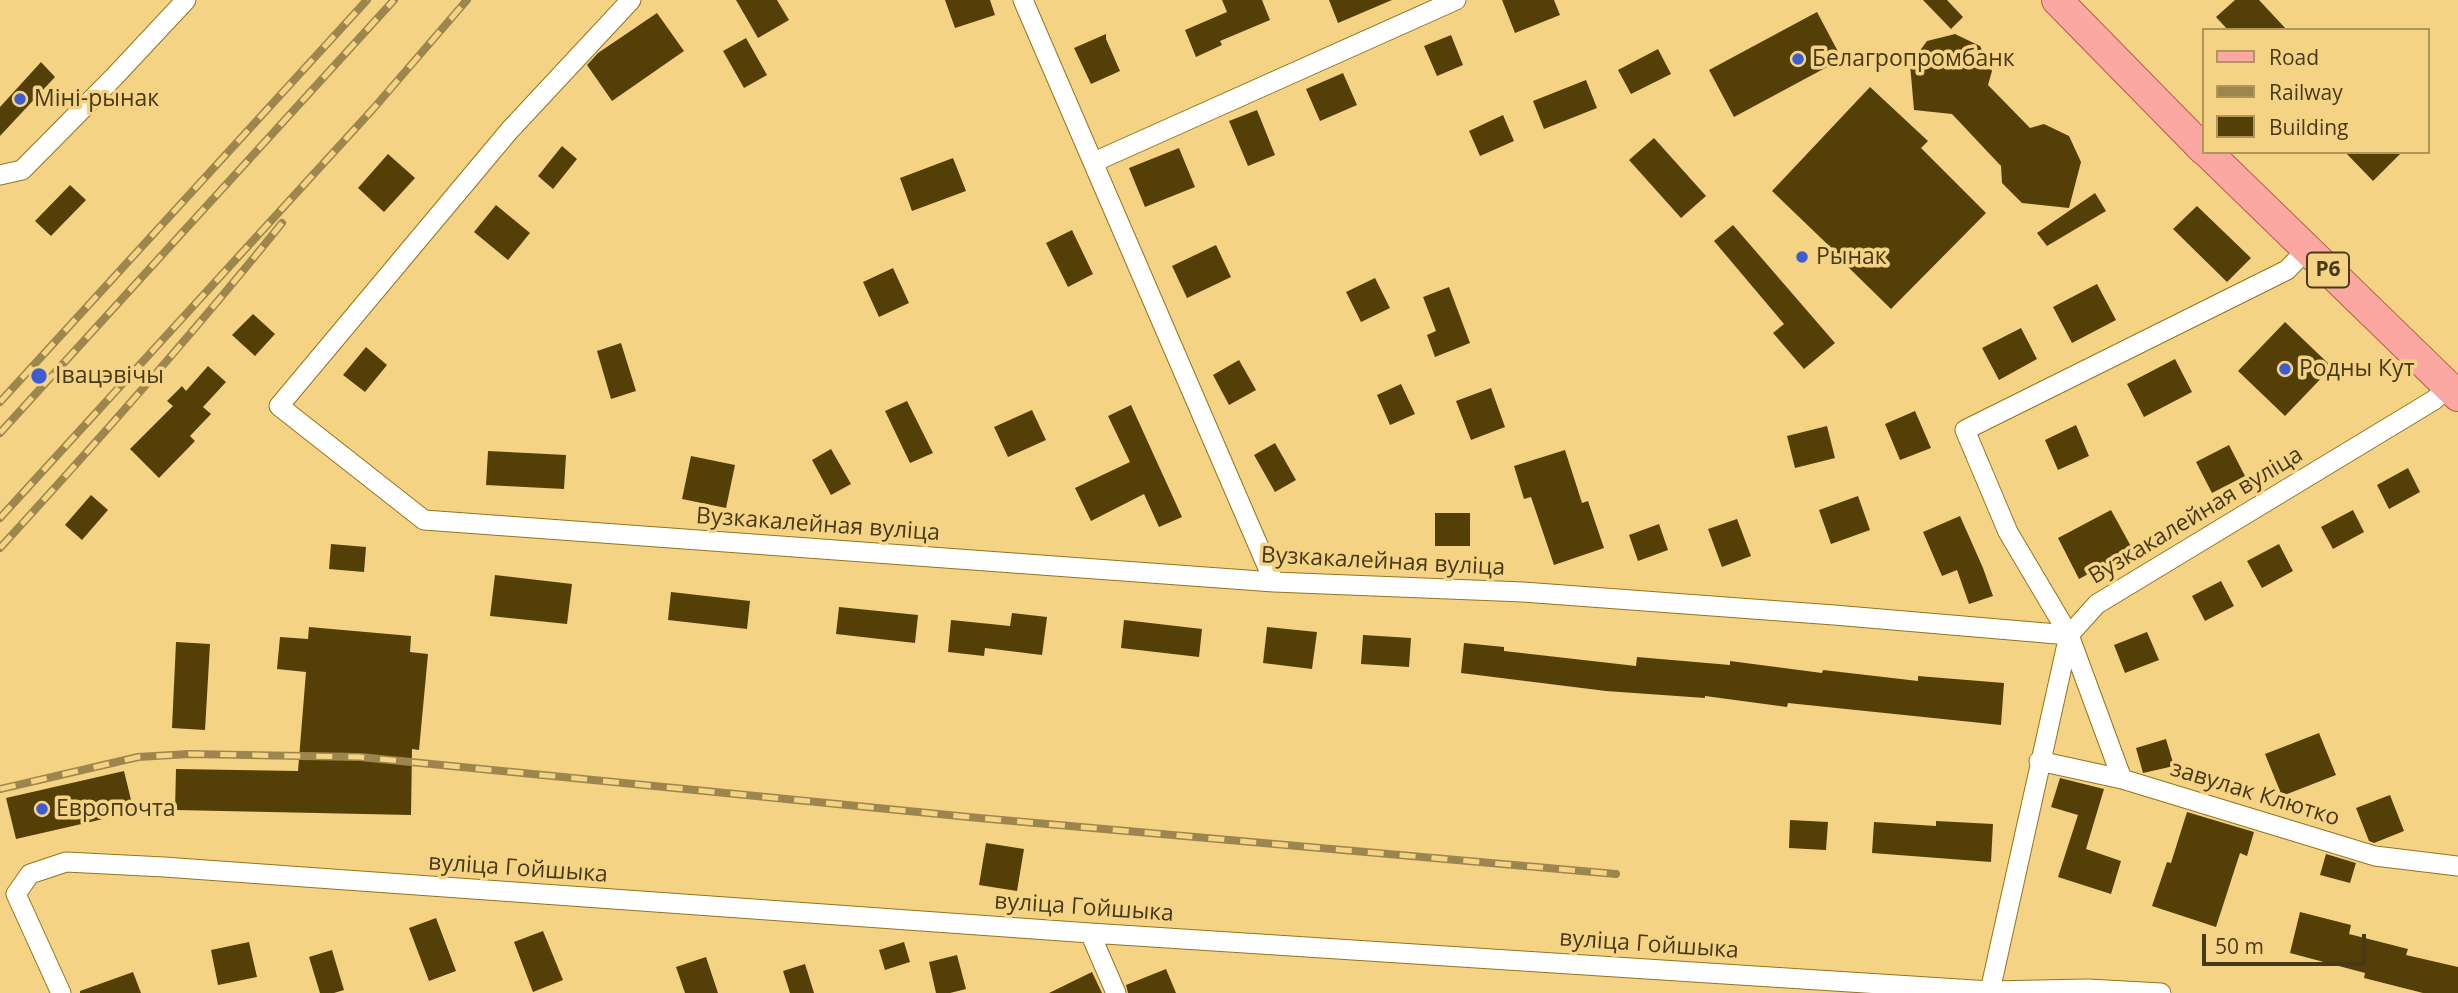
<!DOCTYPE html>
<meta charset="utf-8">
<style>
body{margin:0}
#map{position:relative;width:2458px;height:993px;overflow:hidden;background:#f5d384;font-family:"Open Sans",sans-serif}
canvas{display:block}
.legend{position:absolute;left:2202px;top:28px;width:228px;height:126px;box-sizing:border-box;background:#f5d384;border:2px solid #af9659;margin:0;padding:9px 12px;list-style:none;font-size:21px;color:#473a18}
.legend li{display:flex;align-items:center;gap:14px;height:35px}
.legend b{width:35px;border:2px solid #af9659}
.scale{position:absolute;left:2202px;top:934px;width:164px;height:32px;box-sizing:border-box;border:4px solid #473a18;border-top:0;padding-left:9px;font-size:21px;line-height:24px;white-space:nowrap;color:#473a18;-webkit-text-stroke:5px #f5d384;paint-order:stroke}
</style>
<div id="map">
<canvas width="2458" height="993"></canvas>
<ul class="legend">
<li><b style="height:9px;background:#faa8a1"></b>Road</li>
<li><b style="height:9px;background:#9d864e"></b>Railway</li>
<li><b style="height:19px;background:#544006"></b>Building</li>
</ul>
<div class="scale">50 m</div>
</div>
<script>
const context = document.querySelector('canvas').getContext('2d');
context.lineJoin = 'round';
function fillPath(path, color) { context.fillStyle = color; context.fill(path, 'evenodd'); }
function trace(path, color, width, dash) { context.strokeStyle = color; context.lineWidth = width; context.lineCap = dash ? 'butt' : 'round'; context.setLineDash(dash || []); context.stroke(path); }
function drawText(font, color, halo, rows, align = 'center') {
  context.font = font + ' "Open Sans",sans-serif'; context.lineWidth = 7; context.setLineDash([]); context.textBaseline = 'middle'; context.strokeStyle = halo; context.fillStyle = color; for (const [text, x, y, turn = 0] of rows) {
    context.save(); context.translate(x, y); context.rotate((+turn || 0) * Math.PI / 180); context.textAlign = isNaN(turn) ? turn : align; if (halo) context.strokeText(text, 0, 0); context.fillText(text, 0, 0); context.restore();
  }
}
fillPath(new Path2D(`
 M 736,0 L 777,0 L 789,20 L 758,38 Z
 M 945,0 L 990,0 L 995,15 L 955,28 Z
 M 1222,0 L 1262,0 L 1270,20 L 1220,41 L 1222,45 L 1196,57 L 1185,30 L 1227,12 Z
 M 1329,0 L 1392,0 L 1338,23 Z
 M 1502,0 L 1554,0 L 1560,15 L 1515,33 Z
 M 1923,0 L 1947,0 L 1963,17 L 1951,29 Z
 M 2235,0 L 2259,0 L 2287,30 L 2228,30 L 2216,17 Z
 M 1817,12 L 1842,59 L 1734,117 L 1709,70 Z
 M 657,13 L 684,51 L 612,101 L 587,65 L 598,53 Z
 M 1106,34 L 1106,39 L 1120,71 L 1091,84 L 1074,48 Z
 M 1955,34 L 1980,46 L 1992,71 L 1988,85 L 2030,128 L 2044,124 L 2069,136 L 2081,162 L 2069,208 L 2022,203 L 2002,183 L 2001,166 L 1952,114 L 1914,110 L 1910,64 L 1927,41 Z
 M 1451,35 L 1463,65 L 1437,76 L 1424,46 Z
 M 746,38 L 767,75 L 744,88 L 723,51 Z
 M 1658,49 L 1671,74 L 1631,94 L 1618,70 Z
 M 41,62 L 55,77 L 0,136 L 0,107 Z
 M 1343,73 L 1357,105 L 1320,121 L 1306,89 Z
 M 1586,80 L 1597,108 L 1544,129 L 1533,101 Z
 M 1870,87 L 1928,141 L 1921,148 L 1986,213 L 1891,309 L 1846,265 L 1848,264 L 1772,191 Z
 M 1257,110 L 1275,155 L 1248,166 L 1229,121 Z
 M 1503,115 L 1514,141 L 1480,156 L 1469,131 Z
 M 1654,138 L 1706,196 L 1681,218 L 1629,160 Z
 M 562,146 L 577,159 L 553,189 L 538,176 Z
 M 1179,148 L 1195,187 L 1145,207 L 1129,168 Z
 M 2345,152 L 2402,152 L 2373,181 Z
 M 388,154 L 415,178 L 384,212 L 358,188 Z
 M 953,158 L 966,191 L 912,211 L 900,178 Z
 M 70,185 L 86,200 L 51,236 L 35,221 Z
 M 2095,193 L 2106,211 L 2047,246 L 2037,233 Z
 M 496,205 L 530,233 L 508,260 L 474,232 Z
 M 2197,206 L 2251,258 L 2227,282 L 2173,229 Z
 M 1733,225 L 1835,343 L 1804,369 L 1773,333 L 1784,324 L 1714,241 Z
 M 1072,230 L 1093,274 L 1068,287 L 1046,243 Z
 M 1216,245 L 1231,277 L 1187,298 L 1172,266 Z
 M 893,268 L 909,303 L 879,317 L 863,282 Z
 M 1375,278 L 1390,308 L 1361,322 L 1346,292 Z
 M 2097,284 L 2116,320 L 2072,343 L 2053,307 Z
 M 1449,287 L 1470,343 L 1435,357 L 1427,335 L 1436,331 L 1423,297 Z
 M 253,314 L 275,334 L 255,356 L 232,335 Z
 M 2285,322 L 2332,367 L 2285,416 L 2238,371 Z
 M 2021,328 L 2037,359 L 1999,380 L 1982,348 Z
 M 621,343 L 636,391 L 611,399 L 597,351 Z
 M 366,347 L 387,365 L 365,392 L 343,375 Z
 M 2175,359 L 2192,392 L 2144,417 L 2127,384 Z
 M 1239,360 L 1256,390 L 1229,405 L 1213,375 Z
 M 208,366 L 226,382 L 203,407 L 211,414 L 190,436 L 195,441 L 159,478 L 130,449 L 173,406 L 167,401 L 182,386 L 186,391 Z
 M 1401,384 L 1415,414 L 1390,425 L 1377,395 Z
 M 1491,388 L 1505,427 L 1471,440 L 1456,401 Z
 M 907,401 L 933,453 L 910,463 L 885,411 Z
 M 1131,405 L 1182,517 L 1159,527 L 1144,494 L 1091,521 L 1075,488 L 1130,462 L 1108,416 Z
 M 1032,410 L 1046,440 L 1008,457 L 994,427 Z
 M 1915,411 L 1931,448 L 1900,460 L 1885,424 Z
 M 2076,425 L 2089,456 L 2058,470 L 2045,440 Z
 M 1827,426 L 1835,458 L 1795,468 L 1787,436 Z
 M 1275,443 L 1296,480 L 1275,492 L 1254,455 Z
 M 2229,445 L 2245,476 L 2212,493 L 2196,462 Z
 M 831,449 L 851,484 L 831,495 L 812,460 Z
 M 1565,450 L 1582,503 L 1588,501 L 1604,548 L 1554,565 L 1531,497 L 1524,499 L 1514,466 Z
 M 488,451 L 566,455 L 564,489 L 486,485 Z
 M 691,456 L 735,465 L 726,508 L 682,499 Z
 M 2408,468 L 2420,492 L 2389,509 L 2377,485 Z
 M 91,495 L 108,510 L 82,540 L 65,525 Z
 M 1858,496 L 1870,530 L 1831,544 L 1819,510 Z
 M 2111,510 L 2133,550 L 2079,579 L 2058,538 Z
 M 2353,510 L 2364,532 L 2333,549 L 2321,527 Z
 M 1435,513 L 1470,513 L 1470,546 L 1435,546 Z
 M 1960,516 L 1983,568 L 1993,596 L 1969,604 L 1957,570 L 1942,576 L 1923,532 Z
 M 1737,519 L 1751,556 L 1722,567 L 1708,529 Z
 M 1659,524 L 1668,550 L 1638,561 L 1629,535 Z
 M 331,544 L 366,547 L 364,572 L 329,569 Z
 M 2279,544 L 2293,571 L 2262,588 L 2247,561 Z
 M 495,575 L 572,584 L 567,624 L 490,616 Z
 M 2221,581 L 2234,606 L 2205,621 L 2192,596 Z
 M 671,592 L 750,601 L 747,629 L 668,620 Z
 M 839,607 L 918,615 L 915,643 L 836,634 Z
 M 1012,613 L 1047,617 L 1042,655 L 985,648 L 984,656 L 948,652 L 951,620 L 1010,626 Z
 M 1124,620 L 1202,629 L 1199,657 L 1121,648 Z
 M 309,627 L 411,636 L 410,652 L 428,654 L 419,750 L 412,749 L 411,815 L 175,810 L 176,769 L 298,771 L 306,672 L 277,669 L 280,637 L 308,639 Z
 M 1267,627 L 1317,632 L 1312,669 L 1263,663 Z
 M 2147,632 L 2159,660 L 2125,673 L 2114,645 Z
 M 1363,635 L 1411,638 L 1409,667 L 1361,664 Z
 M 176,642 L 210,644 L 205,730 L 172,728 Z
 M 1464,643 L 1504,647 L 1504,651 L 1636,666 L 1637,657 L 1730,665 L 1730,661 L 1822,673 L 1823,670 L 1918,681 L 1918,676 L 2004,683 L 2001,725 L 1788,703 L 1787,707 L 1705,696 L 1705,698 L 1606,691 L 1461,673 Z
 M 2319,733 L 2336,775 L 2282,796 L 2265,754 Z
 M 2166,739 L 2174,766 L 2143,773 L 2136,748 Z
 M 124,771 L 134,812 L 16,839 L 6,798 Z
 M 2060,778 L 2104,789 L 2086,849 L 2121,861 L 2111,894 L 2058,877 L 2078,815 L 2051,807 Z
 M 2390,795 L 2404,831 L 2374,843 L 2369,841 L 2356,808 Z
 M 2187,812 L 2254,832 L 2247,856 L 2240,853 L 2216,927 L 2152,906 L 2167,862 L 2171,863 Z
 M 1790,820 L 1828,822 L 1826,850 L 1789,848 Z
 M 1936,821 L 1993,824 L 1991,862 L 1872,853 L 1874,822 L 1936,826 Z
 M 986,843 L 1024,849 L 1017,891 L 979,885 Z
 M 2326,854 L 2356,863 L 2350,883 L 2320,875 Z
 M 2300,912 L 2351,925 L 2349,934 L 2408,949 L 2406,955 L 2458,967 L 2458,993 L 2423,993 L 2364,978 L 2365,973 L 2290,953 Z
 M 436,918 L 456,971 L 429,981 L 409,928 Z
 M 543,931 L 563,980 L 533,992 L 514,942 Z
 M 249,942 L 257,977 L 218,985 L 211,950 Z
 M 904,942 L 910,962 L 885,970 L 879,950 Z
 M 332,950 L 344,990 L 334,993 L 320,993 L 309,957 Z
 M 957,955 L 966,989 L 950,993 L 936,993 L 929,962 Z
 M 706,957 L 718,993 L 685,993 L 676,967 Z
 M 805,964 L 814,993 L 790,993 L 783,971 Z
 M 1166,969 L 1176,993 L 1128,993 L 1126,985 Z
 M 133,972 L 141,993 L 80,993 L 80,991 Z
 M 1092,972 L 1102,993 L 1049,993 Z`), '#544006');
const street = new Path2D(`
 M 631,0 L 509,131 L 279,406 L 424,520 L 1274,582 L 1523,592 L 1834,615 L 2069,635
 M 1023,0 L 1274,582
 M 1094,162 L 1456,0
 M 0,175 L 22,170 L 115,76 L 186,0
 M 2039,761 L 2122,779 L 2375,856 L 2458,866
 M 2122,779 L 2069,635 L 2008,532 L 1965,430 L 2287,270 L 2306,250
 M 1090,933 L 1116,993
 M 1990,991 L 2069,635 L 2097,604 L 2434,400 L 2449,387
 M 61,993 L 16,894 L 30,874 L 66,862 L 164,867 L 1090,933 L 1724,974 L 1990,991 L 2088,989 L 2161,993`);
const primary = new Path2D(`
 M 2057,0 L 2204,150
 M 2207,152 L 2458,396`);
trace(street, '#93741e', 21);
trace(primary, '#b95c48', 32);
trace(street, '#fff', 19);
trace(primary, '#faa8a1', 30);
const rail = new Path2D(`
 M 0,402 L 367,0
 M 0,433 L 394,0
 M 0,518 L 373,109 L 467,0
 M 0,548 C 97,442 192,335 282,223
 M 0,789 L 138,757 L 189,754 L 360,757 L 979,818 L 1616,874`);
trace(rail, '#9d864e', 8);
trace(rail, '#f5d384', 5, [16]);
for (const [x, y, r, color] of [
 [1798,59,7,"#3b5dce"],
 [20,99,7,"#3b5dce"],
 [1802,257,7,"#3b5dce"],
 [2285,369,7,"#3b5dce"],
 [39,376,9,"#3b5dce"],
 [42,809,7,"#3b5dce"]
]) { const dot = new Path2D(); dot.arc(x, y, r, 0, 2 * Math.PI); context.fillStyle = color; context.fill(dot); trace(dot, '#f5d384', 2.5); }
for (const [x, y, w] of [
 [2328,270,42]
]) { const box = new Path2D(); box.roundRect(x - w / 2, y - 17.5, w, 35, 5); context.fillStyle = '#f5d384'; context.fill(box); trace(box, '#473a18', 2); }
drawText('bold 21px', '#473a18', null, [
 ["Р6",2328,270]
]);
drawText('23px', '#473a18', '#f5d384', [
 ["Белагропромбанк",1812,59],
 ["Міні-рынак",34,99],
 ["Рынак",1816,257],
 ["Родны Кут",2299,369],
 ["Івацэвічы",55,376],
 ["Европочта",56,809]
], 'left');
drawText('23px', '#473a18', '#f5d384', [
 ["Вузкакалейная вуліца",2196,516,-31],
 ["Вузкакалейная вуліца",818,525,4],
 ["Вузкакалейная вуліца",1383,562,3],
 ["завулак Клютко",2255,794,17],
 ["вуліца Гойшыка",518,869,4],
 ["вуліца Гойшыка",1084,908,4],
 ["вуліца Гойшыка",1649,945,4]
]);
</script>
